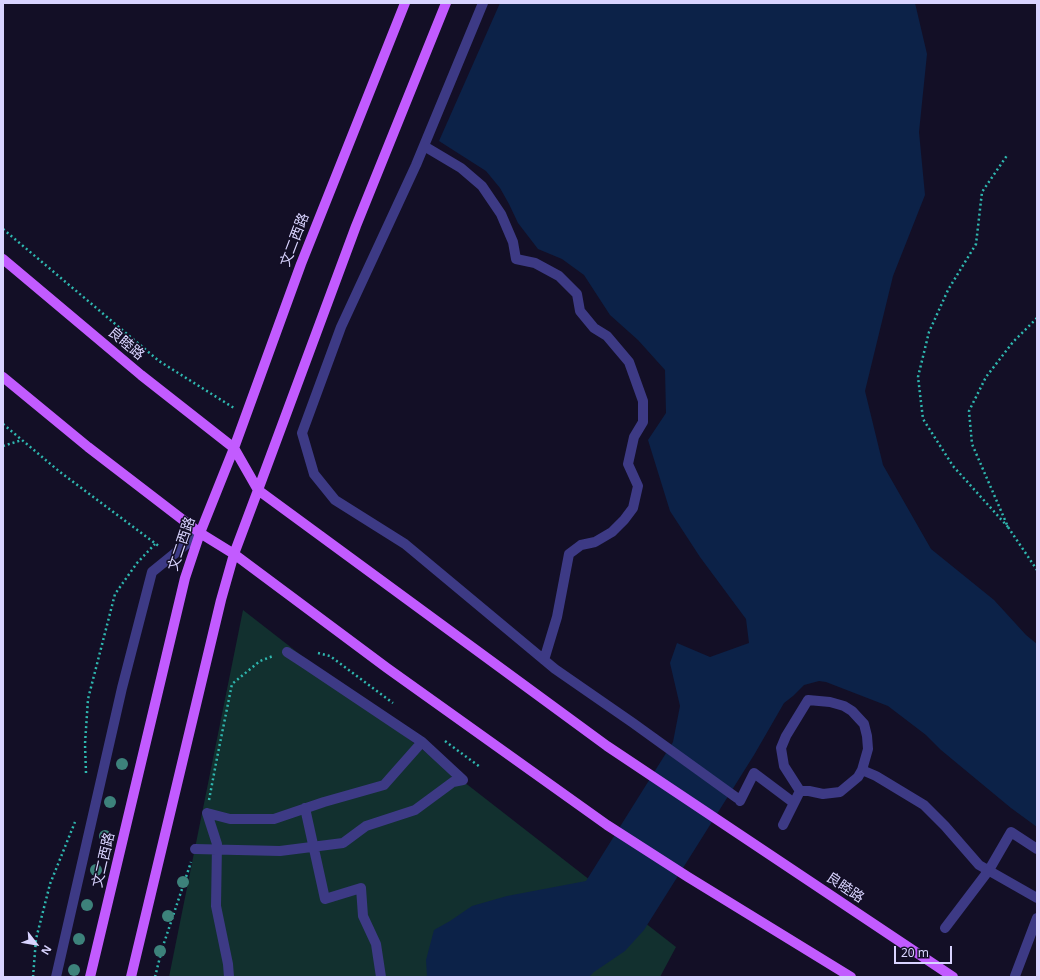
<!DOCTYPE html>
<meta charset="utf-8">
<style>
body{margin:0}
#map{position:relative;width:1040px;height:980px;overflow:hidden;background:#130f26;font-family:"Noto Sans",sans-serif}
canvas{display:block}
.frame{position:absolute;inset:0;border:4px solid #d9d4ff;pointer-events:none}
.north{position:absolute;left:16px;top:924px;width:40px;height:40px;-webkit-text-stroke:3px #130f26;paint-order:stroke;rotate:121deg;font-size:11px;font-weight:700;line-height:16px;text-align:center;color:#d9d4ff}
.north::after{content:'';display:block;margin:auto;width:14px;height:18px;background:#d9d4ff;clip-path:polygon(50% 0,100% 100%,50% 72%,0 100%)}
.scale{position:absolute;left:894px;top:946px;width:58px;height:18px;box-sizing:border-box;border:2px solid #d9d4ff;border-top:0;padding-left:5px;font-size:12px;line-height:14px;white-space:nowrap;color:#d9d4ff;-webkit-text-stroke:3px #130f26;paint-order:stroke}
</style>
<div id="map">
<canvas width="1040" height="980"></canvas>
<div class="frame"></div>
<div class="north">N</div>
<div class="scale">20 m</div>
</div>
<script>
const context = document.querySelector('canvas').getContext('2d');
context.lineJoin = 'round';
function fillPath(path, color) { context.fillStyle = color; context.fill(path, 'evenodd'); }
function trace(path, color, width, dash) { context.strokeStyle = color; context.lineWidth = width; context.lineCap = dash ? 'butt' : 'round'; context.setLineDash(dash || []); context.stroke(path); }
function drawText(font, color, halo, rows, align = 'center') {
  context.font = font + ' "Noto Sans","Noto Sans SC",sans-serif'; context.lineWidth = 3; context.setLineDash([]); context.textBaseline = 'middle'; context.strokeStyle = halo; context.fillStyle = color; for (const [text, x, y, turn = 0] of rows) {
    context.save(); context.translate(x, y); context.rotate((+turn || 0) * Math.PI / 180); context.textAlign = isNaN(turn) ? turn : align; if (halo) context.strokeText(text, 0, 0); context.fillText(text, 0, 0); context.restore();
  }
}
fillPath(new Path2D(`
 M 243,610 L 676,947 L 660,977 L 169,977 Z`), '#12302f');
fillPath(new Path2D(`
 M 500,3 L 915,3 L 927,54 L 919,132 L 925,195 L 893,276 L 865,391 L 883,465 L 931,549 L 994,600 L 1026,635 L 1037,644 L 1037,827 L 1011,808 L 941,750 L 926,735 L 888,706 L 826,682 L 819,681 L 804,685 L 793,696 L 784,703 L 754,755 L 644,930 L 625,951 L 594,972 L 589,977 L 427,977 L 426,960 L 434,930 L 450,921 L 472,906 L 507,896 L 586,881 L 673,742 L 680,706 L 670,663 L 677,643 L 710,657 L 749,643 L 746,619 L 700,557 L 670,511 L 648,440 L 666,413 L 665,370 L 638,340 L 610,315 L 584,275 L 562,259 L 538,249 L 518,223 L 509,204 L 500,188 L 486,171 L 439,141 Z`), '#0c2248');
trace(new Path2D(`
 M 3,229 L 159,361 L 234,408
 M 1037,318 L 1013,342 L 986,377 L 969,411 L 972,444 L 1008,527 L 1037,570
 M 3,424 L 60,472 L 160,547
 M 3,446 L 22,440
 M 1008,527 L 953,466 L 923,419 L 918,377 L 929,332 L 948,290 L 976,244 L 982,192 L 1008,154
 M 318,653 L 330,656 L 393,703
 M 445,741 L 480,767
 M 86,773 L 85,744 L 88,699 L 115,594 L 137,563 L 155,544
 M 209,800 L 217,758 L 232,684 L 260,661 L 273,656
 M 33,977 L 36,939 L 50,884 L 75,822
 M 155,977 L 162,949 L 191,862`), '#2fb8b0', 2.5, [2, 3]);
trace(new Path2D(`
 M 483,3 L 416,165 L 341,327 L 302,433 L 314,474 L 335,500 L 405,544 L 555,669 L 633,723 L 737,798
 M 424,146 L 461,168 L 482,186 L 501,214 L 513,242 L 516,259 L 535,263 L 559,276 L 577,294 L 580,311 L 594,328 L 607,336 L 629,362 L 643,401 L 643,422 L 634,437 L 628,464 L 638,486 L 633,508 L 624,520 L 612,532 L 595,542 L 581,545 L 569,554 L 557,617 L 544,660
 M 862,770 L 876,776 L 924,805 L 945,826 L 979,865 L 1037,898
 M 740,801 L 754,773 L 794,803
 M 305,808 L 325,899 L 361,888 L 363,916 L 376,944 L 381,977
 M 207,813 L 230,819 L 274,819 L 324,802 L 384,785 L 422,742
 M 207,813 L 217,844 L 216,906 L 228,964 L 229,977
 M 783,825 L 800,791 L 784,766 L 781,748 L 786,736 L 808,700 L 830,702 L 844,706 L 852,711 L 864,724 L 867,736 L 868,749 L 862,770 L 858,777 L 840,792 L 823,794 L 809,791 L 800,791
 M 195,849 L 280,851 L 343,843 L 366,826 L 415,810 L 453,782 L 463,780 L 422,742 L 304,663 L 287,652
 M 945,928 L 989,870 L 1011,832 L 1037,849
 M 1015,976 L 1037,918
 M 56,977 L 122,688 L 152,572 L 200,533`), '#3d3a85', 10);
trace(new Path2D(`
 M 3,259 L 141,375 L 234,448 L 258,490 L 607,746 L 953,977
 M 3,377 L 88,447 L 200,533 L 234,554 L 387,668 L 607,825 L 688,877 L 851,977
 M 90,977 L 185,578 L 200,533 L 234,448 L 301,264 L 405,3
 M 131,977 L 221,600 L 234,554 L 258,490 L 356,226 L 446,3`), '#c25bff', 10);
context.fillStyle = '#3d827b';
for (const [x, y] of [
 [122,764],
 [110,802],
 [105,836],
 [96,870],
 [183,882],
 [87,905],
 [168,916],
 [79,939],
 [160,951],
 [74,970]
]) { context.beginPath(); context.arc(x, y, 6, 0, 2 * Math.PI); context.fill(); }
drawText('14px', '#d9d4ff', '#130f26', [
 ["文二西路",295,240,-69],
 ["良睦路",126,344,40],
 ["文二西路",182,544,-71],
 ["文二西路",104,860,-77],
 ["良睦路",845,888,34]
]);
</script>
